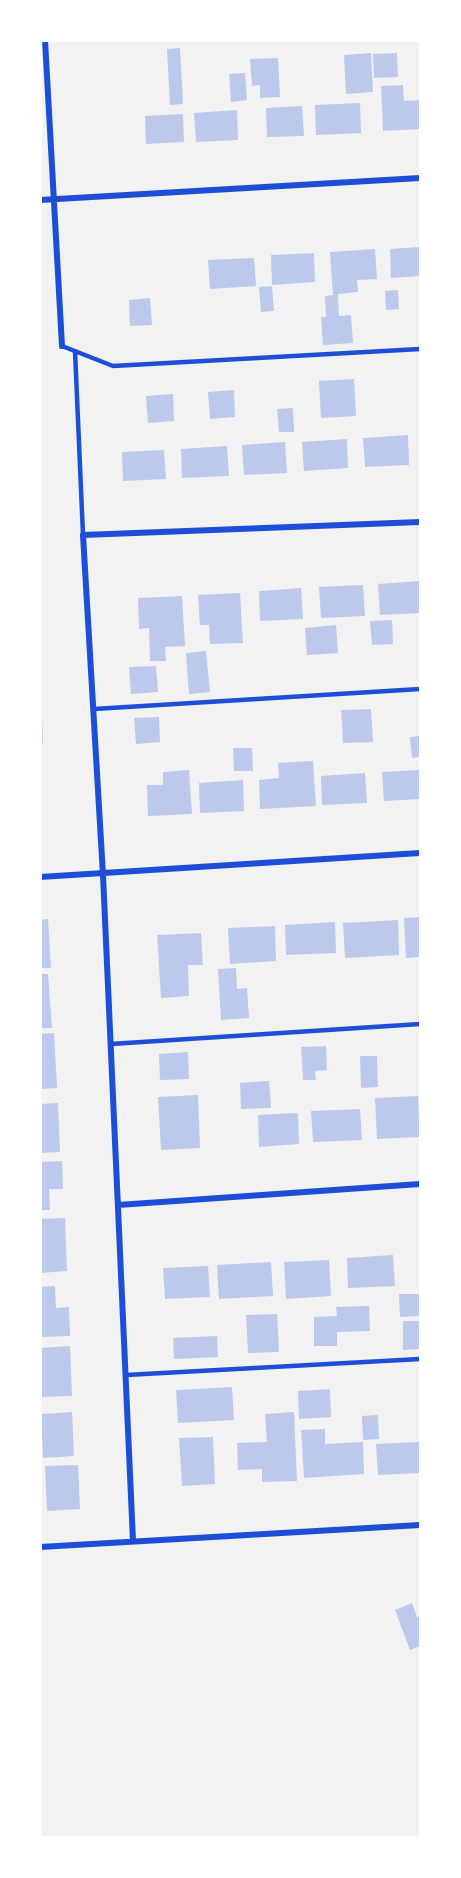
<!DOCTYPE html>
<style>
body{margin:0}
#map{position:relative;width:461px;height:1878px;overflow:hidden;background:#f2f2f2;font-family:Montserrat,sans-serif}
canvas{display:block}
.frame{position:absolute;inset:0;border:42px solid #fff;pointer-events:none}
</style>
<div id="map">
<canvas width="461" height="1878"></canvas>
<div class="frame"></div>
</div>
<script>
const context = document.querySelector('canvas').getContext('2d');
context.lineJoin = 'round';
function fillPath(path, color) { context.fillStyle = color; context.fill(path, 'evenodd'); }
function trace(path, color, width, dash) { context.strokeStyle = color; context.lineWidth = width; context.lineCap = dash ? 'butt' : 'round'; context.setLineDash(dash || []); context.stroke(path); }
fillPath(new Path2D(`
 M 180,48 L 183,104 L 170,105 L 167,49 Z
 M 371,53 L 373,92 L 346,94 L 344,55 Z
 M 397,53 L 398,77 L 374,78 L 373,54 Z
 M 278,58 L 280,97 L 260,98 L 260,85 L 252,86 L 250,59 Z
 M 245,73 L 247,100 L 231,102 L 229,74 Z
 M 403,85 L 404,101 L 420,100 L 420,129 L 383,131 L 381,86 Z
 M 360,103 L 361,133 L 316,135 L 315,105 Z
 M 302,106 L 304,136 L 267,137 L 266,108 Z
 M 237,110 L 238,140 L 196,142 L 194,113 Z
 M 183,114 L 184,142 L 146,144 L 145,116 Z
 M 420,247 L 420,276 L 391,278 L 390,249 Z
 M 375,249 L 377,279 L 357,280 L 358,292 L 338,294 L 339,316 L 351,315 L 353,343 L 323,345 L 321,317 L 326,317 L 325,296 L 333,295 L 330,252 Z
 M 314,253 L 315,282 L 272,285 L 271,255 Z
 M 254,258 L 256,286 L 210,289 L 208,260 Z
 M 272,286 L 274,311 L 261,312 L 259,287 Z
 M 398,290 L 399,309 L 386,310 L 385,291 Z
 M 150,298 L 152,325 L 130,326 L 129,300 Z
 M 354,379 L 356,416 L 321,418 L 319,381 Z
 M 234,390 L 235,417 L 210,419 L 208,392 Z
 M 173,394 L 174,421 L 148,423 L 146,396 Z
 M 293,408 L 294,432 L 279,432 L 277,409 Z
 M 408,435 L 409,465 L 365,467 L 363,438 Z
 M 347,439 L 348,468 L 304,471 L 302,442 Z
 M 285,442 L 287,473 L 244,475 L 242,445 Z
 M 227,446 L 229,476 L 182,478 L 181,449 Z
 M 164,450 L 166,479 L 123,481 L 122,452 Z
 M 420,581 L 420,613 L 380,615 L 378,584 Z
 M 363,585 L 365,616 L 321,618 L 319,587 Z
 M 301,588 L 303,619 L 260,621 L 259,591 Z
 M 240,593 L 243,643 L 210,644 L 209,625 L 200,625 L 198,595 Z
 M 182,596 L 185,646 L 165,647 L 166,661 L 150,661 L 149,628 L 139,629 L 138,598 Z
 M 392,620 L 393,644 L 372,645 L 370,621 Z
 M 336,625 L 338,653 L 307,655 L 305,628 Z
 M 206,651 L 210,692 L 189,694 L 186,653 Z
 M 156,666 L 158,692 L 131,694 L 129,667 Z
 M 371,709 L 373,742 L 343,743 L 341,710 Z
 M 40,715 L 42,715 L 43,743 L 40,743 Z
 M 159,717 L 160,742 L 136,744 L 134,718 Z
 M 420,736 L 420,757 L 412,758 L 410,737 Z
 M 233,748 L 252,748 L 253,771 L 234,771 Z
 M 313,761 L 316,806 L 260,809 L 259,780 L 279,778 L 278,763 Z
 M 189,770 L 192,814 L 148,816 L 147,785 L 163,785 L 163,772 Z
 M 420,770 L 420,799 L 384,801 L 382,772 Z
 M 365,773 L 367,803 L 322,805 L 321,776 Z
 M 243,780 L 244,811 L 200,813 L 199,783 Z
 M 420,917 L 420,957 L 406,958 L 404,918 Z
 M 48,919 L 51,968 L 40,968 L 40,920 Z
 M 398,920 L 399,955 L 345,958 L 343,923 Z
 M 335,922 L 336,953 L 286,955 L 285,925 Z
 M 275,926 L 276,961 L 230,964 L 228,928 Z
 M 201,933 L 203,965 L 188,965 L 189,996 L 161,998 L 157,935 Z
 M 236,968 L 237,989 L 247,988 L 249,1018 L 221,1020 L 218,969 Z
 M 40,974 L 48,974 L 52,1028 L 40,1028 Z
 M 54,1033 L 57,1088 L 40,1089 L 40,1034 Z
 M 326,1046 L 327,1070 L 315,1071 L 316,1080 L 303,1080 L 301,1047 Z
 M 188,1052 L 189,1079 L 160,1080 L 159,1054 Z
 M 360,1056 L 377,1056 L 378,1087 L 361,1088 Z
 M 269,1081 L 271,1108 L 241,1109 L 240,1083 Z
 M 198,1095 L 200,1148 L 161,1150 L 158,1097 Z
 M 418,1096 L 420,1137 L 377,1139 L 375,1098 Z
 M 58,1103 L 60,1152 L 40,1153 L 40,1104 Z
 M 360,1109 L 362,1140 L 313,1142 L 311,1111 Z
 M 298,1113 L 299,1144 L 259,1147 L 258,1115 Z
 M 62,1161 L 63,1189 L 49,1189 L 50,1210 L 40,1210 L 40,1162 Z
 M 65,1218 L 67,1271 L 40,1273 L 40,1219 Z
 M 393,1255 L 395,1286 L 348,1288 L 347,1258 Z
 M 329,1260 L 331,1296 L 286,1299 L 284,1262 Z
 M 271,1262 L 273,1296 L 219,1299 L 217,1265 Z
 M 208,1266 L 210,1297 L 165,1299 L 163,1268 Z
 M 55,1286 L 56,1308 L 69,1307 L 70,1336 L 40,1337 L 40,1287 Z
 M 399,1294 L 420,1294 L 420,1316 L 400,1317 Z
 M 369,1306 L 370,1331 L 337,1332 L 337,1346 L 314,1346 L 314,1317 L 337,1316 L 336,1307 Z
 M 277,1314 L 279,1352 L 248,1353 L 246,1315 Z
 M 403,1321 L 420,1321 L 420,1349 L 403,1350 Z
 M 217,1336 L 218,1357 L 174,1359 L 173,1338 Z
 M 70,1346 L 72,1396 L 40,1397 L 40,1348 Z
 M 232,1387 L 234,1420 L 178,1423 L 176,1390 Z
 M 330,1389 L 331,1417 L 299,1419 L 298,1391 Z
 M 72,1412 L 74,1456 L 43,1458 L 41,1414 Z
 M 294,1412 L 297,1481 L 262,1482 L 262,1469 L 238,1470 L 237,1443 L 267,1442 L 265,1414 Z
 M 378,1415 L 379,1439 L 363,1440 L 362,1416 Z
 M 325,1429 L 325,1444 L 363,1442 L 364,1474 L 304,1478 L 301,1430 Z
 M 213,1437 L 215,1484 L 182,1486 L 179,1438 Z
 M 420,1442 L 420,1473 L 378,1475 L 376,1444 Z
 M 78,1465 L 80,1509 L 47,1511 L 45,1466 Z
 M 412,1603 L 417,1617 L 420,1616 L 420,1646 L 410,1650 L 395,1610 Z`), '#bdc9ec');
trace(new Path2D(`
 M 62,346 L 113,366 L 420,349
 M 75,351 L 83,535
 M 94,709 L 420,689
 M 111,1044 L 420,1024
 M 126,1375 L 420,1359`), '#1d4ed8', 4.5);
trace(new Path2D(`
 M 45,40 L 62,346
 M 40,200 L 420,178
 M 40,877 L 420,853
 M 118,1205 L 420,1184
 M 133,1541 L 103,875 L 83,535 L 420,522
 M 40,1547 L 420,1525`), '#1d4ed8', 6);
</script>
